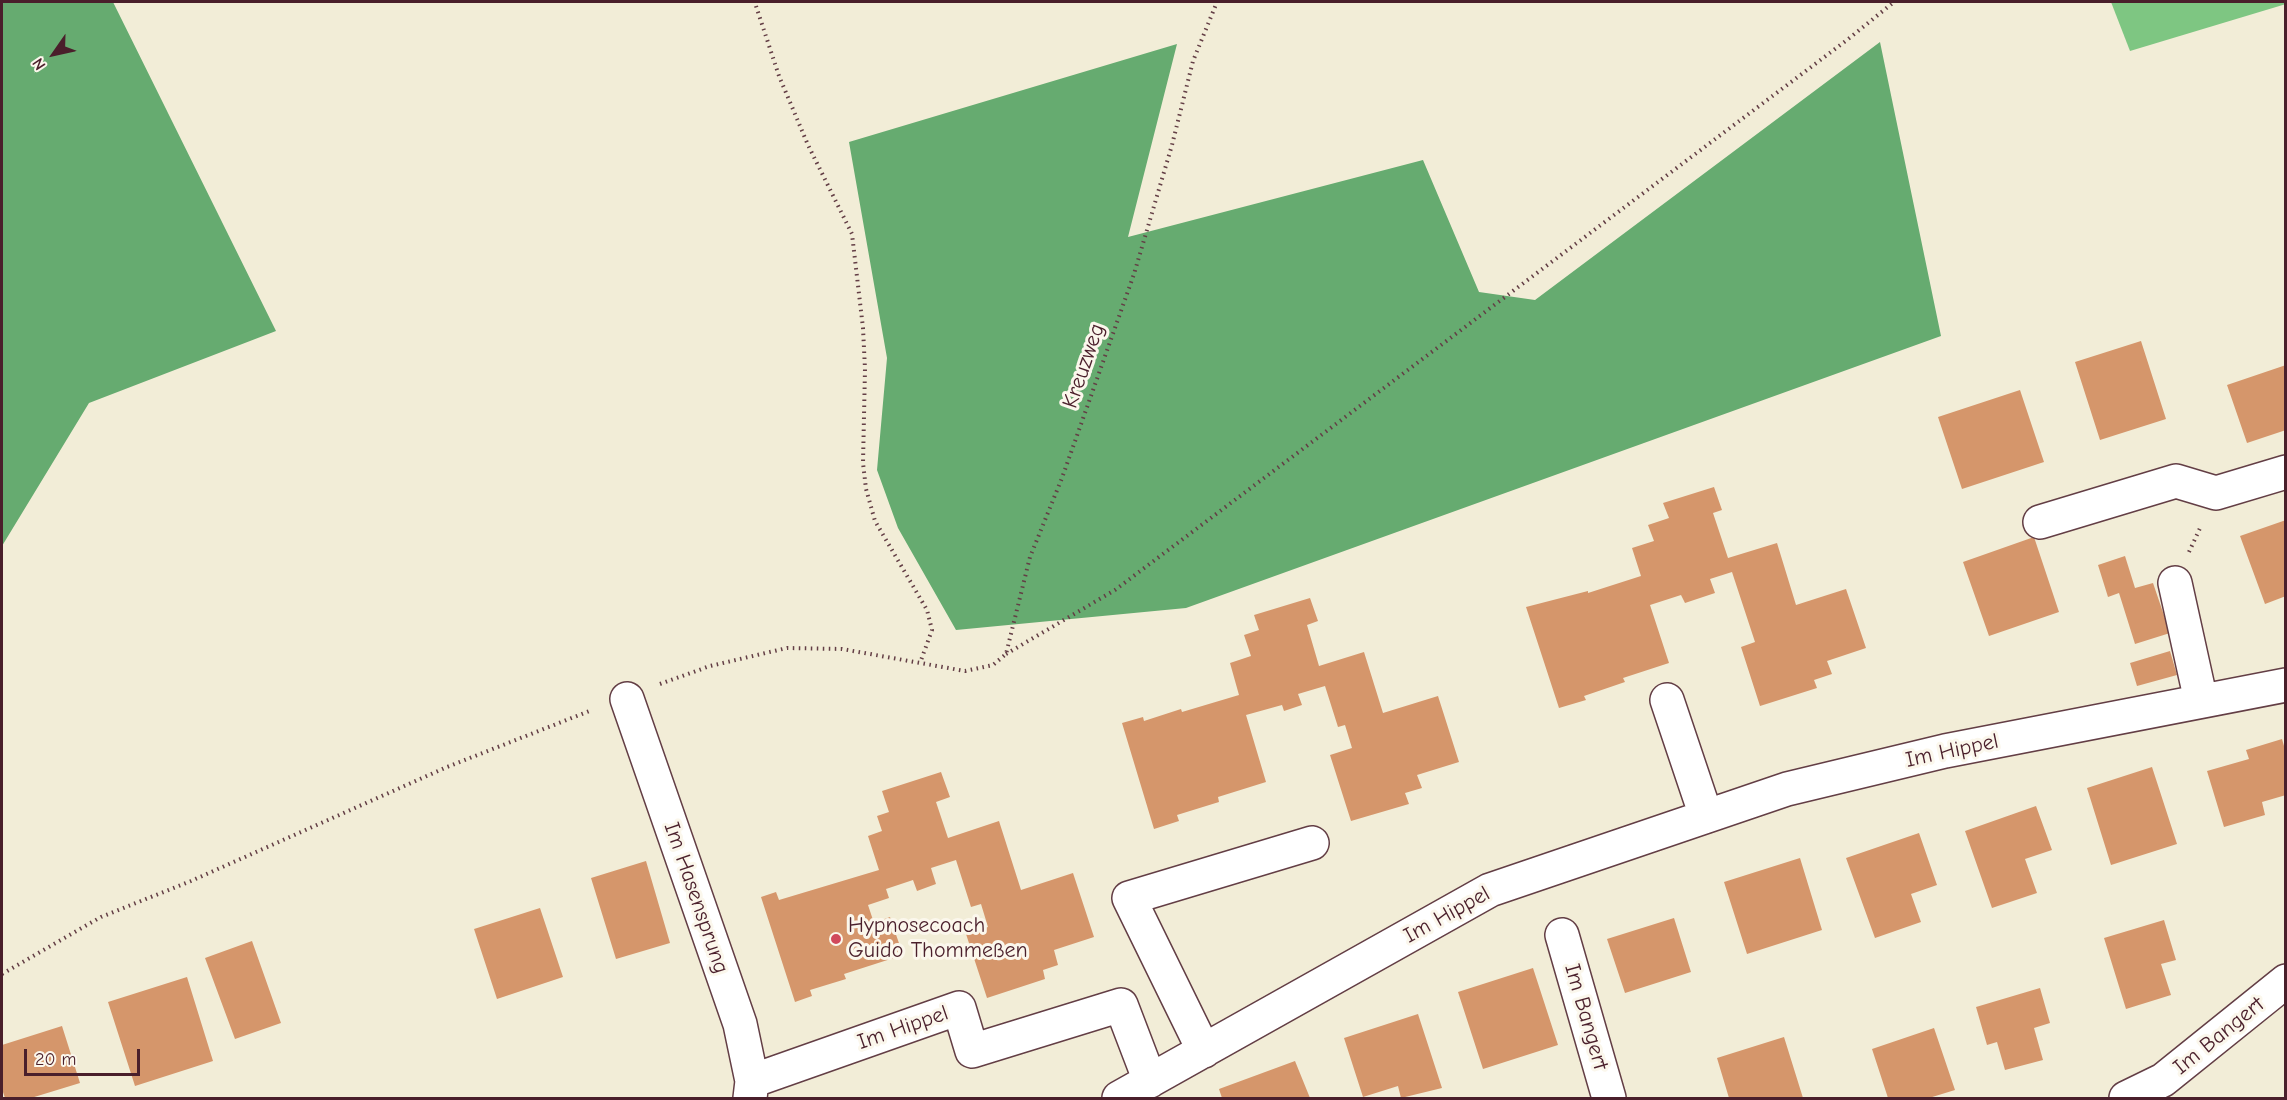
<!DOCTYPE html>
<meta charset="utf-8">
<style>
body{margin:0}
#map{position:relative;width:2287px;height:1100px;overflow:hidden;background:#f2edd7;font-family:"Comic Neue",sans-serif}
canvas{display:block}
.frame{position:absolute;inset:0;border:3px solid #4a1f2b;pointer-events:none}
.north{position:absolute;left:24px;top:24px;width:60px;height:60px;-webkit-text-stroke:4px #fbf7ec;paint-order:stroke;rotate:236deg;font-size:16px;font-weight:700;line-height:24px;text-align:center;color:#4a1f2b}
.north::after{content:'';display:block;margin:auto;width:21px;height:27px;background:#4a1f2b;clip-path:polygon(50% 0,100% 100%,50% 72%,0 100%)}
.scale{position:absolute;left:24px;top:1049px;width:116px;height:27px;box-sizing:border-box;border:3px solid #4a1f2b;border-top:0;padding-left:8px;font-size:18px;line-height:21px;white-space:nowrap;color:#4a1f2b;-webkit-text-stroke:4px #fbf7ec;paint-order:stroke}
</style>
<div id="map">
<canvas width="2287" height="1100"></canvas>
<div class="frame"></div>
<div class="north">N</div>
<div class="scale">20 m</div>
</div>
<script>
const context = document.querySelector('canvas').getContext('2d');
context.lineJoin = 'round';
function fillPath(path, color) { context.fillStyle = color; context.fill(path, 'evenodd'); }
function trace(path, color, width, dash) { context.strokeStyle = color; context.lineWidth = width; context.lineCap = dash ? 'butt' : 'round'; context.setLineDash(dash || []); context.stroke(path); }
function drawText(font, color, halo, rows, align = 'center') {
  context.font = font + ' "Comic Neue",sans-serif'; context.lineWidth = 6; context.setLineDash([]); context.textBaseline = 'middle'; context.strokeStyle = halo; context.fillStyle = color; for (const [text, x, y, turn = 0] of rows) {
    context.save(); context.translate(x, y); context.rotate((+turn || 0) * Math.PI / 180); context.textAlign = isNaN(turn) ? turn : align; if (halo) context.strokeText(text, 0, 0); context.fillText(text, 0, 0); context.restore();
  }
}
fillPath(new Path2D(`
 M 2111,2 L 2285,2 L 2286,4 L 2130,51 Z`), '#7ec682');
fillPath(new Path2D(`
 M 2,2 L 113,2 L 276,331 L 89,403 L 2,546 Z
 M 1880,42 L 1941,336 L 1186,608 L 956,630 L 898,528 L 877,470 L 887,358 L 849,142 L 1177,44 L 1128,237 L 1423,160 L 1479,292 L 1535,300 Z`), '#66ab70');
fillPath(new Path2D(`
 M 2141,341 L 2166,419 L 2100,440 L 2075,362 Z
 M 2286,365 L 2286,430 L 2247,443 L 2227,385 Z
 M 2020,390 L 2044,462 L 1962,489 L 1938,417 Z
 M 1714,487 L 1722,510 L 1713,513 L 1728,558 L 1777,543 L 1796,605 L 1846,589 L 1866,648 L 1827,661 L 1832,674 L 1814,680 L 1817,688 L 1760,706 L 1741,647 L 1755,642 L 1732,572 L 1710,579 L 1715,593 L 1685,603 L 1681,595 L 1650,605 L 1669,663 L 1623,678 L 1625,682 L 1584,696 L 1586,700 L 1559,708 L 1526,607 L 1588,591 L 1588,593 L 1641,576 L 1632,548 L 1654,541 L 1648,525 L 1669,518 L 1663,503 Z
 M 2286,520 L 2286,596 L 2265,604 L 2240,536 Z
 M 2034,537 L 2059,612 L 1989,636 L 1963,562 Z
 M 2125,556 L 2135,588 L 2153,583 L 2170,633 L 2135,644 L 2119,593 L 2108,597 L 2098,565 Z
 M 1310,598 L 1318,621 L 1307,625 L 1319,666 L 1364,652 L 1383,713 L 1438,696 L 1459,762 L 1417,775 L 1422,788 L 1405,793 L 1409,804 L 1351,821 L 1330,755 L 1352,748 L 1345,725 L 1338,727 L 1325,686 L 1298,694 L 1302,705 L 1284,711 L 1282,705 L 1246,715 L 1266,782 L 1218,797 L 1219,802 L 1177,815 L 1179,821 L 1154,829 L 1122,723 L 1143,717 L 1144,721 L 1181,709 L 1182,712 L 1239,695 L 1230,663 L 1251,656 L 1244,635 L 1259,630 L 1254,615 Z
 M 2170,651 L 2177,675 L 2137,686 L 2130,663 Z
 M 2282,739 L 2286,753 L 2286,795 L 2262,802 L 2265,815 L 2224,827 L 2207,771 L 2249,759 L 2246,750 Z
 M 2152,767 L 2177,844 L 2111,865 L 2087,788 Z
 M 941,772 L 950,797 L 936,802 L 948,838 L 999,821 L 1021,890 L 1073,873 L 1094,937 L 1054,950 L 1058,965 L 1043,970 L 1045,979 L 987,998 L 966,934 L 988,927 L 981,904 L 971,907 L 956,860 L 931,868 L 936,884 L 917,891 L 913,880 L 886,889 L 889,898 L 868,905 L 874,923 L 890,917 L 903,955 L 844,974 L 846,979 L 810,990 L 812,996 L 795,1002 L 761,897 L 776,892 L 779,900 L 879,870 L 868,836 L 882,831 L 877,816 L 889,812 L 882,791 Z
 M 2036,806 L 2052,850 L 2025,859 L 2037,893 L 1992,908 L 1965,831 Z
 M 1919,833 L 1937,885 L 1911,894 L 1921,922 L 1875,938 L 1846,858 Z
 M 1800,858 L 1822,930 L 1747,954 L 1724,882 Z
 M 646,861 L 670,943 L 616,959 L 591,878 Z
 M 540,908 L 563,977 L 497,999 L 474,929 Z
 M 1674,918 L 1691,972 L 1625,993 L 1607,939 Z
 M 2164,920 L 2176,960 L 2161,964 L 2171,995 L 2126,1009 L 2104,938 Z
 M 252,941 L 281,1023 L 235,1039 L 205,958 Z
 M 1533,968 L 1558,1045 L 1483,1069 L 1458,992 Z
 M 187,977 L 213,1061 L 135,1086 L 108,1002 Z
 M 2040,988 L 2050,1023 L 2034,1028 L 2043,1060 L 2005,1070 L 1997,1042 L 1987,1045 L 1976,1007 Z
 M 1418,1014 L 1442,1088 L 1401,1098 L 1398,1086 L 1363,1097 L 1344,1038 Z
 M 62,1026 L 80,1083 L 31,1098 L 5,1098 L 2,1089 L 2,1045 Z
 M 1934,1028 L 1955,1090 L 1929,1098 L 1888,1098 L 1872,1049 Z
 M 1784,1037 L 1803,1098 L 1729,1098 L 1717,1058 Z
 M 1295,1061 L 1310,1098 L 1222,1098 L 1219,1089 Z`), '#d5966b');
const minor = new Path2D(`
 M 2040,522 L 2176,481 L 2216,493 L 2286,472
 M 2175,583 L 2201,701
 M 627,699 L 740,1024 L 752,1081 L 750,1098
 M 1667,700 L 1706,816
 M 1562,935 L 1609,1098
 M 1204,1051 L 1129,898 L 1312,843
 M 752,1081 L 959,1008 L 972,1051 L 1121,1005 L 1150,1081
 M 1119,1098 L 1490,890 L 1787,789 L 1945,751 L 2286,685
 M 2126,1098 L 2163,1080 L 2286,981`);
trace(minor, '#633e45', 36);
trace(new Path2D(`
 M 756,6 L 779,76 L 808,145 L 852,234 L 863,328 L 865,369 L 863,463 L 866,489 L 875,521 L 927,610 L 932,630 L 920,663
 M 2189,552 L 2201,526
 M 1006,654 L 1115,590 L 1847,40 L 1894,2
 M 660,684 L 710,666 L 787,648 L 842,649 L 965,671 L 993,665 L 1006,654 L 1030,557 L 1062,478 L 1134,274 L 1172,145 L 1193,61 L 1217,2
 M 2,974 L 101,917 L 191,881 L 447,767 L 592,710`), '#633e45', 4, [1.5, 4.5]);
trace(minor, '#fff', 33);
for (const [x, y, r, color] of [
 [836,939,6,"#d1495b"]
]) { const dot = new Path2D(); dot.arc(x, y, r, 0, 2 * Math.PI); context.fillStyle = color; context.fill(dot); trace(dot, '#fbf7ec', 2); }
drawText('22px', '#4a1f2b', '#fbf7ec', [
 ["Kreuzweg",1084,366,-71],
 ["Im Hippel",1952,751,-12],
 ["Im Hasensprung",696,898,71],
 ["Im Hippel",1447,915,-29],
 ["Im Bangert",1586,1017,74],
 ["Im Hippel",903,1028,-19],
 ["Im Bangert",2219,1036,-39]
]);
drawText('22px', '#4a1f2b', '#fbf7ec', [
 ["Hypnosecoach",848,926],
 ["Guido Thommeßen",848,951]
], 'left');
</script>
